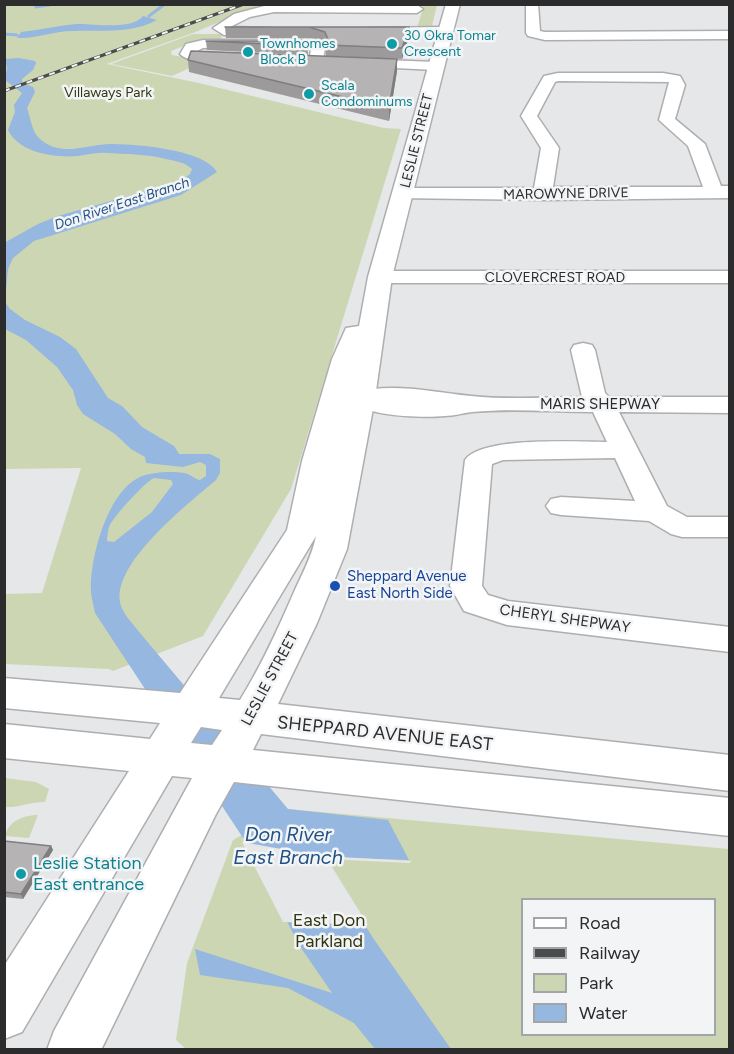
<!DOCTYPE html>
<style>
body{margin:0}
#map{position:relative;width:734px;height:1054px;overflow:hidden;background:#e6e7e9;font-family:Figtree,sans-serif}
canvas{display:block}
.frame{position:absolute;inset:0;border:6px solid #2c2c2d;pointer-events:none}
.legend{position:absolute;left:521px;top:898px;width:195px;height:138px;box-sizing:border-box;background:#f3f4f6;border:2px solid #a3a4a6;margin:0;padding:8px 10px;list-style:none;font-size:18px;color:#2c2c2d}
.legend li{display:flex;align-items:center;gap:12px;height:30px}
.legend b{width:30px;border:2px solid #a3a4a6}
</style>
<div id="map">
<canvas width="734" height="1054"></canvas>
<div class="frame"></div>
<ul class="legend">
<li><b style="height:8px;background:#fff"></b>Road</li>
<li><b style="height:8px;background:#4b4b4c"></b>Railway</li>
<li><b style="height:16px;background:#cdd6b3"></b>Park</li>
<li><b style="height:16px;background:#95b7e0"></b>Water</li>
</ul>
</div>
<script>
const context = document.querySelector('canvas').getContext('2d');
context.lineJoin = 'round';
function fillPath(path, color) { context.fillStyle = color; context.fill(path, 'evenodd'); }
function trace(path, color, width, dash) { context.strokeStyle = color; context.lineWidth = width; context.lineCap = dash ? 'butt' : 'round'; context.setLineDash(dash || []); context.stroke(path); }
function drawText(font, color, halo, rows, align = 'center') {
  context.font = font + ' Figtree,sans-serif'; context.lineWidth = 5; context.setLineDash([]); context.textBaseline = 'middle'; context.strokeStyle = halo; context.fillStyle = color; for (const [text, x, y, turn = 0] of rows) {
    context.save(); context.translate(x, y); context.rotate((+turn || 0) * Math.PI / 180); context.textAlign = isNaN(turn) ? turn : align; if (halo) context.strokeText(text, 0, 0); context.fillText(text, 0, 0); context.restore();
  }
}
fillPath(new Path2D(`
 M 5,5 L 260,5 L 193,33 L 107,64 L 199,83 L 384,128 L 401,129 L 291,489 L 203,636 L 113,671 L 109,669 L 5,664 L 5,594 L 42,593 L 81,468 L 5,469 Z
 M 424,5 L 437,5 L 431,30 L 417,28 Z
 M 193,34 L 223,34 L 219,42 L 186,45 L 171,51 L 172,55 L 205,61 L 172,76 L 111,64 Z
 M 5,778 L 36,782 L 49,789 L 45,802 C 30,802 18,808 5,807 Z
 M 288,809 L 729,849 L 729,1049 L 187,1050 L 176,1040 L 187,963 L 233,840 ZM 522,900 L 714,900 L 714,1034 L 522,1034 Z
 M 38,815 L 29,838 L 5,836 C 8,821 24,815 38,815 Z`), '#cdd6b3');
fillPath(new Path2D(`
 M 143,16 L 157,20 C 132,34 101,30 73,31 C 54,31 36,39 17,38 L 21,32 C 39,30 57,26 76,24 C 93,23 132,31 143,16 Z
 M 19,58 L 35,61 L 36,63 L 33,70 L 22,79 L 22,83 L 33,87 L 35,92 L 27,108 C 30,116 32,132 39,138 C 60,158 85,145 109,144 C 135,144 204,149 217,172 L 181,195 L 34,241 L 13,258 L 8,269 L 5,302 L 10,309 L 25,320 L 60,337 L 76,349 L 108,398 L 122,406 L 142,427 L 174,446 L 179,454 L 210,454 L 220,459 L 220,473 L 216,480 C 189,503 113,562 120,602 C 121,612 133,624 140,633 L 288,809 L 388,820 L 409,860 L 322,857 L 373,938 L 451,1049 L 375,1049 L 354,1023 L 288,988 L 200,975 L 195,949 L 332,993 L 299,945 L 249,847 L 95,613 C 94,606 91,598 91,590 C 90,558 107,494 138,478 C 149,472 172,471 184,473 C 191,474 194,479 200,480 L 206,476 L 206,465 L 200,462 L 183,467 L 146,463 L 145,457 L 131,449 L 115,434 L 83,414 L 77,405 L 73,390 L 57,367 L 26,340 L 5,329 L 4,243 L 38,224 L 58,216 L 181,181 L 190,174 L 192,169 C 185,162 175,161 166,159 C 147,154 125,154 106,153 C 96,152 87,155 78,156 C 55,158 19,153 8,130 L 15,112 L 14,105 L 22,93 L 5,80 L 7,68 L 5,59 ZM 154,478 L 171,480 L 173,484 L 152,512 L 114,542 L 107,541 C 107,537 108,531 109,527 C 112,518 145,482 154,478 Z`), '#95b7e0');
fillPath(new Path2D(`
 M 242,842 L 321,856 L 412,861 L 409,863 L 327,859 L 368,925 L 283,922 Z`), '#e6e7e9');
trace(new Path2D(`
 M 36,7 L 55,4
 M 149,16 L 165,4
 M 4,34 L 17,35`), '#95b7e0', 3);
const minor = new Path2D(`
 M 272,4 L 417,5 L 423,9 L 417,13 L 274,12 L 250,17 L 230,27 L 271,28 L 273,31 L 266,35 L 224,35 L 213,28 L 234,14 Z
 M 526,4 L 538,4 L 540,31 L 545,32 L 730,31 L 730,39 L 545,40 L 528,36 L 526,33 Z
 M 445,27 L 450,28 L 452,31 L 450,34 L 368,36 L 361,32 L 368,28 Z
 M 203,40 L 309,40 L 323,44 L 325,47 L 323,62 L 316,66 L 311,65 L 309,62 L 311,49 L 308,48 L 203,48 L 195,52 L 234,55 L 236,58 C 228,66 188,63 180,54 L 186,44 Z
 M 358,59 L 436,62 L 443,66 L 436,70 L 353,66 L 351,63 L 353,60 Z
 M 558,73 L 663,73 L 680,76 L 685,85 L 675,119 L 705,144 L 721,186 L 730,186 L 730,198 L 543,200 L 396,198 L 394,194 L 396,190 L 403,188 L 534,188 L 541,148 L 521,116 L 544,76 ZM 558,81 L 669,82 L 659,120 L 688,146 L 703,187 L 553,187 L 559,148 L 537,116 L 555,82 Z
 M 380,271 L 730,271 L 730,283 L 380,283 L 372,282 L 369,277 L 372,272 Z
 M 583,343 L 592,345 L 595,350 L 605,393 L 609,397 L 730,397 L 730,413 L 619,412 L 667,506 L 687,517 L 730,517 L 730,537 L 682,537 L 671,534 L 649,521 L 561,515 L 551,513 L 546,506 L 551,499 L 561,497 L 635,501 L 615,458 L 503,460 L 492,464 L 482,586 L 488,595 L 508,601 L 730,627 L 730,652 L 507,625 L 464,611 L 450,586 L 465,460 C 482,436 577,442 607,442 L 593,412 C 553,412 512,408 472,412 C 463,413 454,416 445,416 C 423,418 361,417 348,398 L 352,393 C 393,382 430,392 471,396 C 507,400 546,397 582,397 L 571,350 L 574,345 Z`);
const major = new Path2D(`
 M 446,4 L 460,4 L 392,277 L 375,398 L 347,549 L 317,623 L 278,704 L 730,755 L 730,791 L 261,734 L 253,750 L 730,798 L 730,836 L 234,782 L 216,814 L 101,1050 L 47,1050 L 54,1031 L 192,778 L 172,776 L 22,1032 L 4,1039 L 4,966 L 129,771 L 4,758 L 4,724 L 150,739 L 160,723 L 4,708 L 4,678 L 180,693 L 287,530 L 302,461 L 332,359 L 346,328 L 359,326 L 368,277 ZM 316,536 C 312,556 302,574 294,592 C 278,629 261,666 240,700 L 219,698 ZM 201,727 L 222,730 L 212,745 L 191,743 Z`);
trace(minor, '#aeaeb0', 3);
trace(major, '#aeaeb0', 3);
fillPath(minor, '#fff');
fillPath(major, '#fff');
const rail = new Path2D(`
 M 4,91 L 244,4`);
trace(rail, '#4b4b4c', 3);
trace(rail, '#f3f4f6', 2, [6]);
fillPath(new Path2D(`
 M 225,27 L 409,27 L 409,37 L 402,59 L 326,56 L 326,45 L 325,43 L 309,38 L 226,38 Z
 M 206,41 L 307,41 L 308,55 L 207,50 Z
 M 397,59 L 397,71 L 389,121 L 189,72 L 188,60 Z
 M 4,841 L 51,846 L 53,850 L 23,899 L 4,897 Z`), '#9c9a9a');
fillPath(new Path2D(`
 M 409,27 L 409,37 L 402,59 L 402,48 Z
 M 397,59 L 397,71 L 389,121 L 389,108 Z
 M 51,846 L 53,850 L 23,899 L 21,894 Z`), '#7f7d7d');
const building = new Path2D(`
 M 225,27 L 409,27 L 402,48 L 326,45 L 327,37 L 325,32 L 309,27 Z
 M 206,41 L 307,41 L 308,46 Z
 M 191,51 L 397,59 L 389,108 L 188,60 Z
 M 4,841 L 51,846 L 21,894 L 4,892 Z`);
fillPath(building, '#b5b3b3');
trace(building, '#7f7d7d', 1.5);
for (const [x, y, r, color] of [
 [392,44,6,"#0f9aa8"],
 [248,52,6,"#0f9aa8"],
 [309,94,6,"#0f9aa8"],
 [335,586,6,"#1a4fb4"],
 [21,874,6,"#0f9aa8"]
]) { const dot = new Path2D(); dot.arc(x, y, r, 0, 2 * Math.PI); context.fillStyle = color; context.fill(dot); trace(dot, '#f3f4f6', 2); }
drawText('14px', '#0d838f', '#f3f4f6', [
 ["30 Okra Tomar",404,36],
 ["Crescent",404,52],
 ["Townhomes",260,44],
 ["Block B",260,60],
 ["Scala",321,86],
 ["Condominums",321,102]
], 'left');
drawText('14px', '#313811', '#f3f4f6', [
 ["Villaways Park",108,93]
]);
drawText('14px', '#2c2c2d', '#f3f4f6', [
 ["LESLIE STREET",417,141,-76],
 ["MAROWYNE DRIVE",566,194,-1],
 ["CLOVERCREST ROAD",555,278]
]);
drawText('italic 14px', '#215184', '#f3f4f6', [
 ["Don River East Branch",122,204,-18]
]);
drawText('15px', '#2c2c2d', '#f3f4f6', [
 ["MARIS SHEPWAY",600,405],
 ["CHERYL SHEPWAY",565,619,8],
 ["LESLIE STREET",270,679,-62]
]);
drawText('15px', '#164399', '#f3f4f6', [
 ["Sheppard Avenue",347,577],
 ["East North Side",347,594]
], 'left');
drawText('18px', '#2c2c2d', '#f3f4f6', [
 ["SHEPPARD AVENUE EAST",385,734,6]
]);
drawText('18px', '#0d838f', '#f3f4f6', [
 ["Leslie Station",33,864],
 ["East entrance",33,885]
], 'left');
drawText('18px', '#313811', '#f3f4f6', [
 ["East Don",329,921],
 ["Parkland",329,942]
]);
drawText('italic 20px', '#215184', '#f3f4f6', [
 ["Don River",288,835],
 ["East Branch",288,858]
]);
</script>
